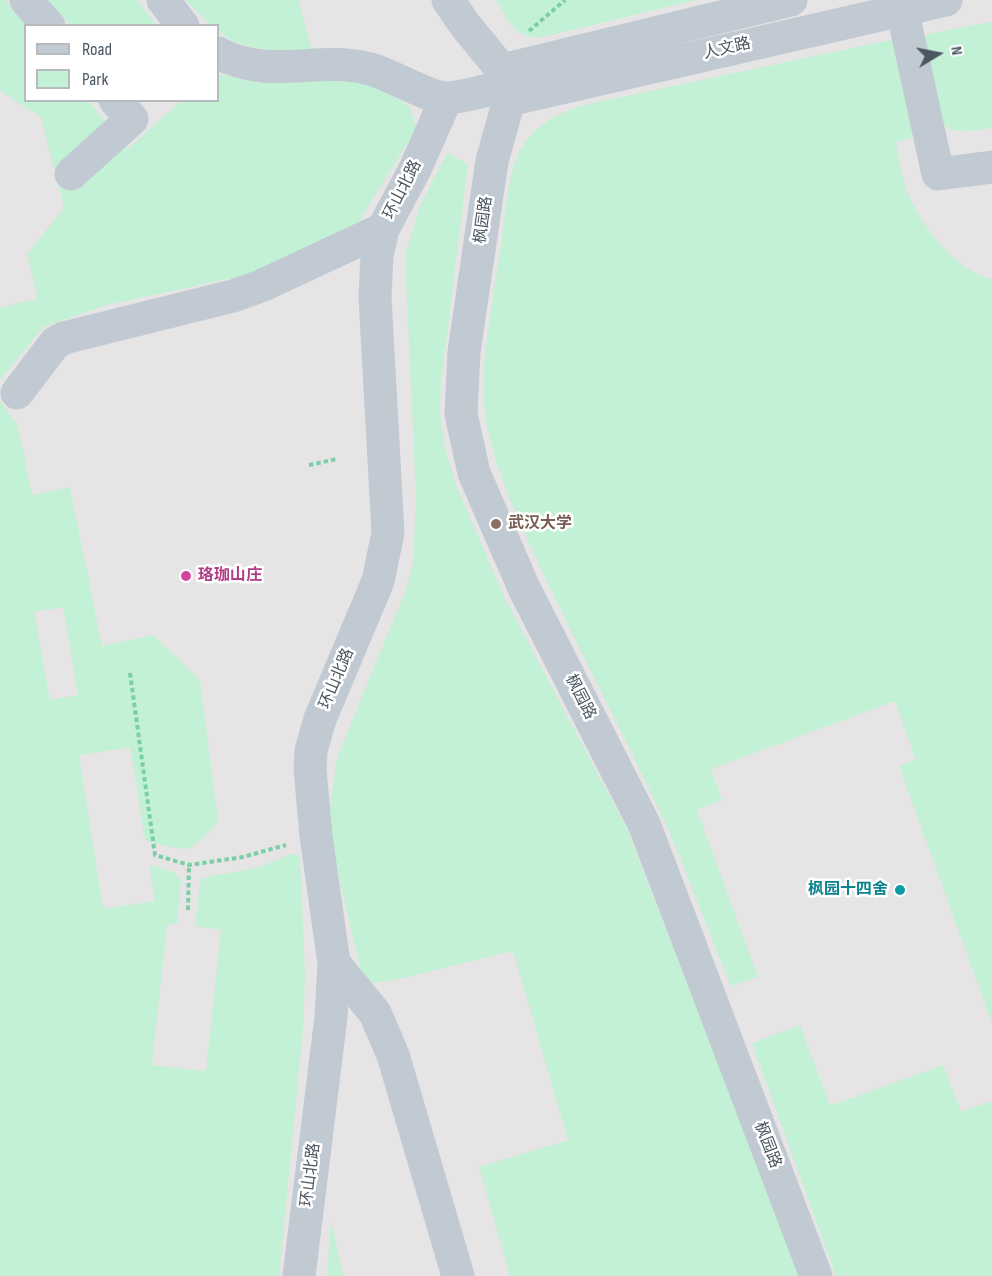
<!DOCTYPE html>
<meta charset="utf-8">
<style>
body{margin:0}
#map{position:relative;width:992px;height:1276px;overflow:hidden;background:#f5f3f3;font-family:"Sofia Sans Condensed",sans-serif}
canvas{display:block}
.legend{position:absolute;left:24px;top:24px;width:195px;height:78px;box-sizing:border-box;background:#fff;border:2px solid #b7bbc0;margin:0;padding:8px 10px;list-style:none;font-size:18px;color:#4a5661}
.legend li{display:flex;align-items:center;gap:12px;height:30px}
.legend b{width:30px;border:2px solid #b7bbc0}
.north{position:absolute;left:908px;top:24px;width:60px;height:60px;-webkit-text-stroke:4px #fff;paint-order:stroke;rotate:80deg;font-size:16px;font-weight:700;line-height:24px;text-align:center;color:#4a5661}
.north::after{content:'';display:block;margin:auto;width:21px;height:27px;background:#4a5661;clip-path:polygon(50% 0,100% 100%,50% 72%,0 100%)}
</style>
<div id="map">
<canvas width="992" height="1276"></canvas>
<ul class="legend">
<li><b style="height:8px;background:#c1cad2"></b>Road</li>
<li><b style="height:16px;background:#c3f1d5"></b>Park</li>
</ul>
<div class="north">N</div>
</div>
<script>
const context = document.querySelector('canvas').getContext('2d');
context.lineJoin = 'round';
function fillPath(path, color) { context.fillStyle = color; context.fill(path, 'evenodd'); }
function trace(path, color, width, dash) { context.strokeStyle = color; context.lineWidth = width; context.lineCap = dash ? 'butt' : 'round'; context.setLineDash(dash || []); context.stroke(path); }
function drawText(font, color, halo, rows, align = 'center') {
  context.font = font + ' "Sofia Sans Condensed","Noto Sans SC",sans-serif'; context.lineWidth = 5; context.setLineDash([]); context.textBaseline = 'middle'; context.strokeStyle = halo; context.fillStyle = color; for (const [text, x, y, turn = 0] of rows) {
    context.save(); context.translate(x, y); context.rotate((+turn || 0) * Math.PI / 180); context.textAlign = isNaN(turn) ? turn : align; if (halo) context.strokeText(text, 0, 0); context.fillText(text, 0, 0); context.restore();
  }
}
fillPath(new Path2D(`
 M 0,0 L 992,0 L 992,1276 L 0,1276 ZM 26,26 L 218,26 L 218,100 L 26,100 Z`), '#e6e4e5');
fillPath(new Path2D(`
 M 0,0 L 5,0 L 26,25 L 26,100 L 88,101 L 128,149 L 181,101 L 218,100 L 218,74 L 239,78 L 360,79 L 386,91 L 410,107 L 416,129 L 356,226 L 251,274 L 107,305 L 43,327 L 0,380 L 0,308 L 38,298 L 27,254 L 64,208 L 41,117 L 0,91 Z
 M 48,0 L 137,0 L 156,25 L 70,25 Z
 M 186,0 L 298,0 L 313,53 C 281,50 244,53 218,31 L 218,26 L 210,25 Z
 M 496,0 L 696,0 L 539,38 C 514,37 507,19 496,0 Z
 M 992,22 L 992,128 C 975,130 954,136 941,123 L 925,37 L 931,33 Z
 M 890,40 L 897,41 L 914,137 L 896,142 C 899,157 901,174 906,188 C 919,223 953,270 992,279 L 992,1023 L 899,766 L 916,760 L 895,701 L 711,769 L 722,800 L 697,810 L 758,977 L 731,986 C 706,926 685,864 657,805 C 620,727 580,651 543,573 C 520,523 493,468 485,413 C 478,365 496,287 502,238 C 511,171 509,128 584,105 Z
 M 447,153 L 468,164 L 441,382 L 440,414 L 445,448 L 455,483 L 505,599 L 627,829 L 800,1276 L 510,1276 L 479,1167 L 568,1140 L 513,951 L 395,980 L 364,984 L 332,848 L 330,808 L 337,758 L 407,587 L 413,564 L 416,497 L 405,256 L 420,206 Z
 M 0,401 L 18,426 L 32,495 L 70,487 L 102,646 L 153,635 L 200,680 L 218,822 C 186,856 189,852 145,840 L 130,747 L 79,755 L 103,909 L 155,901 L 149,864 L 174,873 L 181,881 L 177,924 L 167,924 L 152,1065 L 206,1071 L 221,930 L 195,926 L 201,878 L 256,868 L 291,854 L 298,855 L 300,858 L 305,975 L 303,1028 L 279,1276 L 0,1276 ZM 63,607 L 78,695 L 50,700 L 34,612 Z
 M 800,1025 L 830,1106 L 943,1065 L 961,1112 L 992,1101 L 992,1276 L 836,1276 L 752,1043 Z
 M 331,1220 L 343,1276 L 327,1276 Z`), '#c3f1d5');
trace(new Path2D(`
 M 529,31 L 565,0
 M 309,465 L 337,459
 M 130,673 L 155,855 L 189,865 L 243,857 L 286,845
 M 188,910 L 189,865`), '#7ad0a6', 4, [4.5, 3]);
trace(new Path2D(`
 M 26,0 L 49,26
 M 163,0 L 183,26
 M 448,0 L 465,25 L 502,70 L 509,100 L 492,161 L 464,352 L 461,414 L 474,473 L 524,588 L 644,824 L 816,1276
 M 902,9 L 938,174 L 992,167
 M 218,53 C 271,81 318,55 370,69 C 390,74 431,99 447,98 C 466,97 487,90 506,86
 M 502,70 L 791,0
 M 509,100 L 946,0
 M 71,174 L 132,119 L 115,100
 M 17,393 L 55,343 L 64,338 L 233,296 L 261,286 L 383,229
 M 334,963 L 375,1013 L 393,1055 L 458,1276
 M 299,1276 L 331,1017 L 334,963 L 316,836 L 310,769 L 311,751 L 320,719 L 378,581 L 388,533 L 375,297 L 377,255 L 383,229 L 415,169 L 446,99`), '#c1cad2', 33);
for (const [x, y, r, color] of [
 [496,524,6,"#8d6e63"],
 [186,576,6,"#d1479c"],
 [900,890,6,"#0f9aa8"]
]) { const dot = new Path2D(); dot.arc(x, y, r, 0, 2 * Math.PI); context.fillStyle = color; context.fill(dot); trace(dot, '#fff', 2); }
drawText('16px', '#4a5661', '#fff', [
 ["人文路",727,49,-13],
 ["环山北路",403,190,-63],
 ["枫园路",484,220,-82],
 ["环山北路",337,679,-67],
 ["枫园路",580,697,63],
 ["枫园路",767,1145,69],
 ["环山北路",311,1175,-83]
]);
drawText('bold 16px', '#785e54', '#fff', [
 ["武汉大学",508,524]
], 'left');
drawText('bold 16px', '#b23c85', '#fff', [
 ["珞珈山庄",198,576]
], 'left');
drawText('bold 16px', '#0d838f', '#fff', [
 ["枫园十四舍",888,890]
], 'right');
</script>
